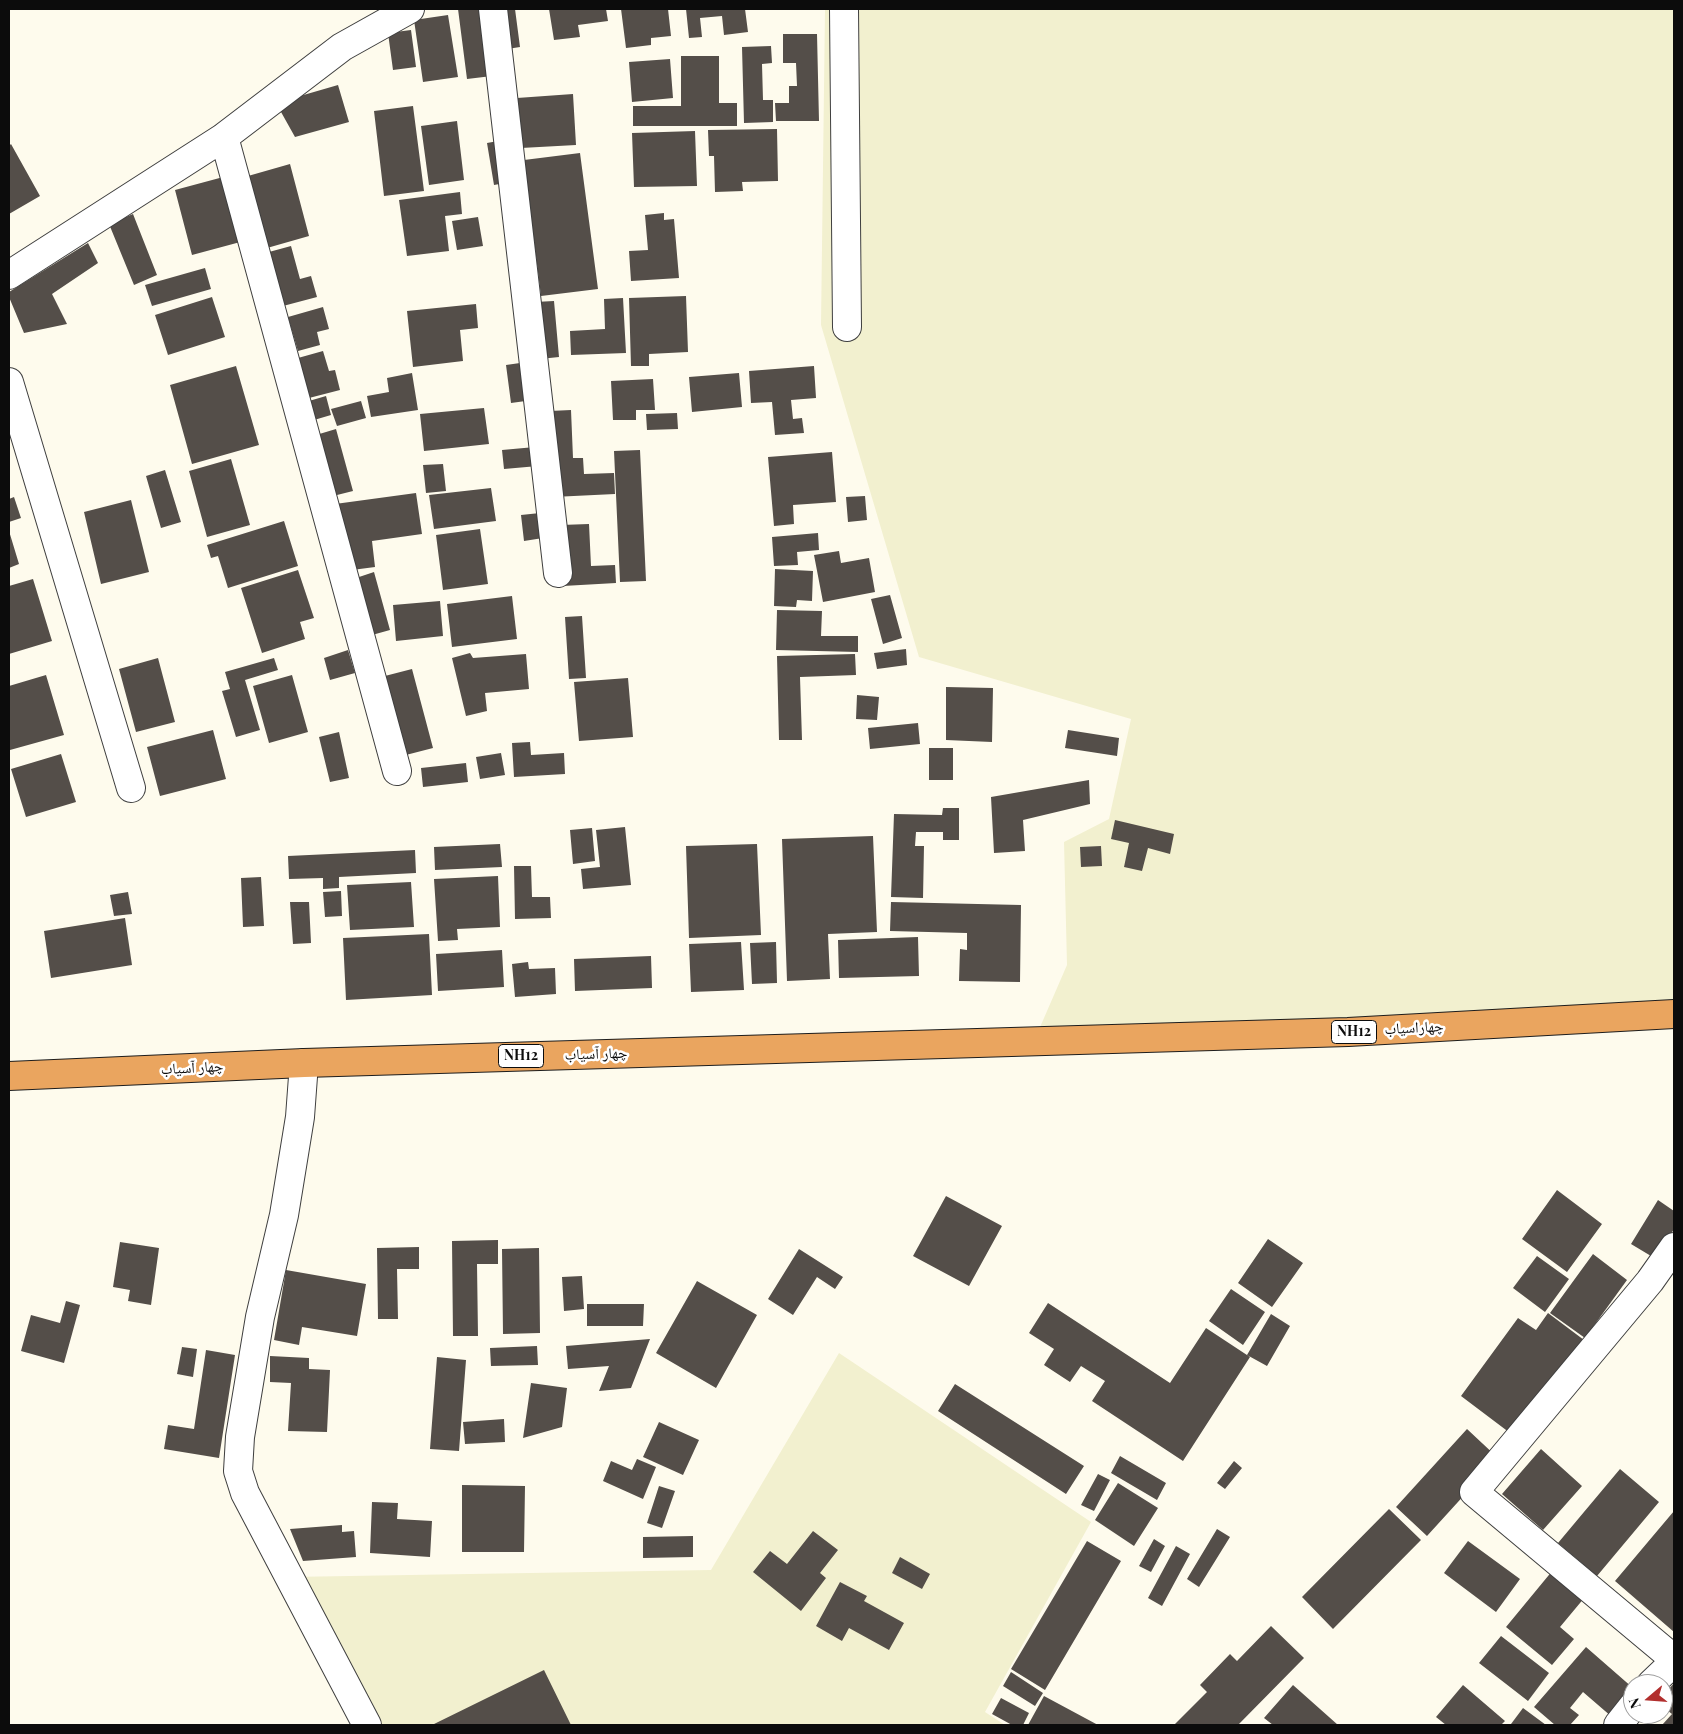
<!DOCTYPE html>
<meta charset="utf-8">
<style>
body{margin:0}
#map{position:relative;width:1683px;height:1734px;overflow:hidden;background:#fefbed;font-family:"Playfair Display",serif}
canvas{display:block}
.frame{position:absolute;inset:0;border:10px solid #0c0c0c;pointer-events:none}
.north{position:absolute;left:1623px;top:1674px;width:50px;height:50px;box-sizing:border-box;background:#fff;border:1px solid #9e9e9e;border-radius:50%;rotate:252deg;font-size:14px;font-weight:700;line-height:20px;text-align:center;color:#0c0c0c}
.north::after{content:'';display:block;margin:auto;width:18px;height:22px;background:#b22f2e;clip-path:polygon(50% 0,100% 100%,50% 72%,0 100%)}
</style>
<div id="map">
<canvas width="1683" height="1734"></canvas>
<div class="frame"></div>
<div class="north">N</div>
</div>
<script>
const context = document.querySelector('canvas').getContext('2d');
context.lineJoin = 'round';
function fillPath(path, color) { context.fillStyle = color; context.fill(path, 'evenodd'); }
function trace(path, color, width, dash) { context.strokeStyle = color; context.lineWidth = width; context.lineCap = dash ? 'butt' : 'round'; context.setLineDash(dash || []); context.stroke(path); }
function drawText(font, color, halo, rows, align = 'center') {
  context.font = font + ' "Playfair Display","Noto Naskh Arabic",serif'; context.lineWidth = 5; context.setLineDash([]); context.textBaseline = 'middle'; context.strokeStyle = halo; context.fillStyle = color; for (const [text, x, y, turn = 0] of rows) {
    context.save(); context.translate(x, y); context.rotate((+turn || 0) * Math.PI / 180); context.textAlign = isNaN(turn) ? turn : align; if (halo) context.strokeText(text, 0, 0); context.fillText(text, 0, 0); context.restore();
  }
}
fillPath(new Path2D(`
 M 825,9 L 1674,9 L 1674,1014 L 1034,1041 L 1067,965 L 1064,842 L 1109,819 L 1131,719 L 919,657 L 821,325 Z
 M 839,1353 L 1091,1522 L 985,1712 L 1005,1725 L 367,1725 L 289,1577 L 711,1570 Z`), '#f2f0cf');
fillPath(new Path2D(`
 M 458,9 L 483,9 L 492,76 L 467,79 Z
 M 496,9 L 515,9 L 520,47 L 501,50 Z
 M 549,9 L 606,9 L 608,21 L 578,25 L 580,37 L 554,40 Z
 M 621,9 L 668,9 L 671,36 L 651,38 L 651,45 L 626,48 Z
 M 686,9 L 745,9 L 748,32 L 724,35 L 722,16 L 700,18 L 702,37 L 689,38 Z
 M 448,15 L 458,77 L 423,82 L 414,20 Z
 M 411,30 L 416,67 L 393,70 L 388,33 Z
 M 783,34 L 817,34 L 819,121 L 776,121 L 775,103 L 789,103 L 789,86 L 797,86 L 796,63 L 783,63 Z
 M 771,46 L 772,63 L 762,64 L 763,100 L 773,100 L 773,122 L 744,123 L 742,47 Z
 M 681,56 L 719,56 L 719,103 L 737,103 L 737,126 L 633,126 L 633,106 L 681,106 Z
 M 670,59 L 673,98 L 632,102 L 629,62 Z
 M 338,85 L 349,122 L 295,137 L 276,103 Z
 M 573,94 L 576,145 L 521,148 L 517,98 Z
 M 413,106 L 424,191 L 384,196 L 374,111 Z
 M 457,121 L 464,180 L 429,185 L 421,126 Z
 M 777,129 L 778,181 L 742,182 L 743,191 L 715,192 L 714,156 L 709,156 L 708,130 Z
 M 695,131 L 697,186 L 634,187 L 632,133 Z
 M 498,141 L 505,183 L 494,185 L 487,143 Z
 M 11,144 L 40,196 L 9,214 L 9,146 Z
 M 580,153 L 598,289 L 541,296 L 524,160 Z
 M 290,164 L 309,236 L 267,248 L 248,176 Z
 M 227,176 L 244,241 L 192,255 L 175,190 Z
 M 460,192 L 462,214 L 445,216 L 449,251 L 407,256 L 399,200 Z
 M 664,213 L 664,220 L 674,219 L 679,278 L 631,281 L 629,251 L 648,250 L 645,215 Z
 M 133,214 L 157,275 L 134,285 L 109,224 Z
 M 478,217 L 483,246 L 457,250 L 452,221 Z
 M 88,243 L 98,263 L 52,294 L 67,324 L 24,333 L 9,297 L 9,292 Z
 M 291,246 L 300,279 L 311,276 L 317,297 L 283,306 L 269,252 Z
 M 205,268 L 211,289 L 152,306 L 145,285 Z
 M 686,296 L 688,352 L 649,354 L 649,366 L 631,366 L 629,298 Z
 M 212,297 L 225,337 L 168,355 L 155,315 Z
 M 623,298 L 626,353 L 571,355 L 570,331 L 605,329 L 604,299 Z
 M 554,301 L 559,357 L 540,359 L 535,302 Z
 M 476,304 L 478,328 L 460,330 L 463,361 L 413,367 L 407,311 Z
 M 323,307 L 329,329 L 317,332 L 320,345 L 298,351 L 288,317 Z
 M 323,351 L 329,371 L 335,370 L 340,390 L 309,398 L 298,358 Z
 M 527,362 L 533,400 L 511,403 L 506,365 Z
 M 236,366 L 259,445 L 192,464 L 170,385 Z
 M 814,366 L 816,398 L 791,400 L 793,419 L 802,418 L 804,433 L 775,435 L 772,402 L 751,403 L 749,371 Z
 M 412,373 L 418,410 L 371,417 L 367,396 L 389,392 L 387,378 Z
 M 739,373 L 742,407 L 692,412 L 689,377 Z
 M 653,379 L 655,410 L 636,410 L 636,420 L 613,420 L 611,381 Z
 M 326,396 L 331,415 L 314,420 L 309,401 Z
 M 361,401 L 366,418 L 337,426 L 331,409 Z
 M 484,408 L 489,444 L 424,451 L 420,414 Z
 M 571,410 L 573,458 L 583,458 L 584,474 L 614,473 L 615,494 L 553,497 L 550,411 Z
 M 677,413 L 678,429 L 647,430 L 646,414 Z
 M 336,429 L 353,491 L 333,496 L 316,435 Z
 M 535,447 L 538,466 L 504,469 L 502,450 Z
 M 640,450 L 646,581 L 620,582 L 614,451 Z
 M 832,452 L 836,502 L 793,505 L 794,524 L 774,526 L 768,457 Z
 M 231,459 L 250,525 L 207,537 L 189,471 Z
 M 443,464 L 446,491 L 426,493 L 423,465 Z
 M 165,470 L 181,522 L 161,528 L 146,476 Z
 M 491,488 L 496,521 L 434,529 L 429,495 Z
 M 416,493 L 422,534 L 372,541 L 375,567 L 352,570 L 335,504 Z
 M 865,496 L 867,520 L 848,522 L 846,497 Z
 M 14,497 L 21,518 L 9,522 L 9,499 Z
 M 131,500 L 149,572 L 101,584 L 84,512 Z
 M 540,513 L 543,538 L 524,541 L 521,515 Z
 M 284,521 L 298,566 L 228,588 L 218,556 L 211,558 L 207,545 Z
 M 589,524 L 591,566 L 615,565 L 616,583 L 563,586 L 561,525 Z
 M 480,529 L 488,584 L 443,590 L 436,535 Z
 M 9,531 L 19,564 L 9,568 Z
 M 818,533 L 819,550 L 797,552 L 798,565 L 774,566 L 772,537 Z
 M 839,551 L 841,563 L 869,558 L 875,592 L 823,602 L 814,555 Z
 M 775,569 L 813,571 L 812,601 L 797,600 L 796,607 L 774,606 Z
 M 298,570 L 314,618 L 300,622 L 305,639 L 262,653 L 241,588 Z
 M 374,572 L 390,630 L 372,635 L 356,578 Z
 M 33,579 L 52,641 L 9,654 L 9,586 Z
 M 890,595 L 902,638 L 883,644 L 871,599 Z
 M 512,596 L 517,639 L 452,647 L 447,604 Z
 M 440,601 L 443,636 L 396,641 L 393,605 Z
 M 777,610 L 822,611 L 821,636 L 858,636 L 858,652 L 776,650 Z
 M 582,616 L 586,678 L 569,679 L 565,617 Z
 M 906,649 L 907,665 L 877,669 L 874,653 Z
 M 348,650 L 355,673 L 330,680 L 324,658 Z
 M 470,653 L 473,658 L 526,654 L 529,689 L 485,693 L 487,711 L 466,716 L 452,658 Z
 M 855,654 L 856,675 L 800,677 L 802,740 L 779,740 L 777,656 Z
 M 158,658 L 175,722 L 136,732 L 119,669 Z
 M 274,658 L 278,670 L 245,680 L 260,730 L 236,737 L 222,691 L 230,689 L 225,672 Z
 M 412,669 L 433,748 L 402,756 L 381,677 Z
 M 46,675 L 64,735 L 10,750 L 9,745 L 9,686 Z
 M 292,675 L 308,732 L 269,743 L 253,686 Z
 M 628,678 L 633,737 L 579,741 L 574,682 Z
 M 946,687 L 993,688 L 992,742 L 946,740 Z
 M 857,695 L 879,697 L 877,720 L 856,719 Z
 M 918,723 L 920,744 L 870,749 L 868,728 Z
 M 213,730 L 226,779 L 160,796 L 147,747 Z
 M 1068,730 L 1119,738 L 1117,756 L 1065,748 Z
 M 339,732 L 349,778 L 330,782 L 319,737 Z
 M 530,742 L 531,755 L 564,753 L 565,774 L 514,777 L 512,743 Z
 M 929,748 L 953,748 L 953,780 L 929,780 Z
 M 501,753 L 505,775 L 480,779 L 476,757 Z
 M 61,754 L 76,802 L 26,817 L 11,769 Z
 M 466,763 L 468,782 L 423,787 L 421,768 Z
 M 1089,780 L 1090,804 L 1023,820 L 1025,851 L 994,853 L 991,797 Z
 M 943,808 L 959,808 L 959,840 L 943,840 L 943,832 L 916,832 L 915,846 L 924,846 L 923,898 L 891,897 L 894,814 L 942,815 Z
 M 1115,820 L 1174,834 L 1170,854 L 1148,848 L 1142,871 L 1124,867 L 1129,843 L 1111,839 Z
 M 625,827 L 631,885 L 583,889 L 581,869 L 600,867 L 596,830 Z
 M 592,828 L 595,861 L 573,864 L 570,830 Z
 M 873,836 L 877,932 L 828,934 L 830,979 L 787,981 L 782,839 Z
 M 500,844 L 502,867 L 435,870 L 434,847 Z
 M 757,844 L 761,935 L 689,938 L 686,846 Z
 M 1101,846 L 1102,866 L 1081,867 L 1080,847 Z
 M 415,850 L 416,873 L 339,877 L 339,888 L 323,889 L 323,878 L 289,879 L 288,856 Z
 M 514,866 L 531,866 L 532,897 L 550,897 L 551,918 L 515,919 Z
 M 498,876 L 500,927 L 457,929 L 458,940 L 438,941 L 434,879 Z
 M 261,877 L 264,926 L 243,927 L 241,878 Z
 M 411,882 L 414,927 L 350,930 L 347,885 Z
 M 341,891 L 342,916 L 325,917 L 323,892 Z
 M 128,892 L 132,914 L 114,916 L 110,895 Z
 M 290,902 L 309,902 L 311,943 L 293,944 Z
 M 891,902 L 1021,905 L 1020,982 L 959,981 L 960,949 L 967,950 L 967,933 L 890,931 Z
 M 125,918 L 132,965 L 51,978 L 44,931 Z
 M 429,934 L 432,995 L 346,1000 L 343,938 Z
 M 918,937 L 919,976 L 839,978 L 838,940 Z
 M 741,942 L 744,990 L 691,992 L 689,944 Z
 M 776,942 L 777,983 L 752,984 L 750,943 Z
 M 502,950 L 504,987 L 438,991 L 436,954 Z
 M 651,956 L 652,988 L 575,991 L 574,959 Z
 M 528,962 L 529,969 L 555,968 L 556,994 L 515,997 L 512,964 Z
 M 1557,1190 L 1602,1224 L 1567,1272 L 1522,1239 Z
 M 946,1196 L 1002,1226 L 969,1286 L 913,1256 Z
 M 1658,1200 L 1674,1211 L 1674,1229 L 1656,1259 L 1631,1244 Z
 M 1268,1239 L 1303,1263 L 1272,1307 L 1238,1283 Z
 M 498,1240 L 498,1264 L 477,1264 L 478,1336 L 453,1336 L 452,1241 Z
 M 120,1242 L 159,1248 L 151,1305 L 128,1301 L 130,1290 L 113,1287 Z
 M 419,1247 L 419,1269 L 397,1269 L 398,1319 L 378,1319 L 377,1248 Z
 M 539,1248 L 540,1333 L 503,1334 L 502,1249 Z
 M 799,1249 L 843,1277 L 835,1289 L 817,1277 L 793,1315 L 768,1299 Z
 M 1593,1254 L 1627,1280 L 1585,1338 L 1550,1313 Z
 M 1537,1256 L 1569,1279 L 1545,1312 L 1513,1288 Z
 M 286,1270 L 366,1284 L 357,1336 L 302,1327 L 299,1345 L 274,1340 Z
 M 582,1276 L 584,1309 L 564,1311 L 562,1277 Z
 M 697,1281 L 757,1315 L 716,1388 L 656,1353 Z
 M 1231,1289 L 1265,1312 L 1243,1345 L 1209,1321 Z
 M 66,1301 L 80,1305 L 64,1363 L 21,1351 L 31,1315 L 60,1323 Z
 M 1048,1303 L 1170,1383 L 1206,1328 L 1250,1357 L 1183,1461 L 1092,1401 L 1105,1381 L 1081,1366 L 1070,1382 L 1044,1365 L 1054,1349 L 1029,1333 Z
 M 587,1304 L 644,1304 L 643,1326 L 587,1326 Z
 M 1548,1313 L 1584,1340 L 1514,1436 L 1461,1396 L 1518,1318 L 1536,1330 Z
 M 1271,1314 L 1290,1326 L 1267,1366 L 1247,1355 Z
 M 650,1339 L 631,1388 L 599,1391 L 609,1366 L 568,1369 L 566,1346 Z
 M 537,1346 L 538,1365 L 491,1366 L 490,1348 Z
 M 182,1347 L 197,1349 L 193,1377 L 177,1374 Z
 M 206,1350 L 235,1355 L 219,1458 L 164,1449 L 168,1425 L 194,1429 Z
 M 270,1356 L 309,1358 L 309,1369 L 330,1370 L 327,1432 L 288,1431 L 291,1383 L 270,1382 Z
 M 437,1357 L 466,1360 L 459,1451 L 430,1449 Z
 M 531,1383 L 567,1388 L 562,1427 L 523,1438 Z
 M 955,1384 L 1084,1466 L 1066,1494 L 938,1411 Z
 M 504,1419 L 505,1442 L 465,1444 L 463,1422 Z
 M 659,1422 L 699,1440 L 683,1475 L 643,1457 Z
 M 1467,1429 L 1498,1458 L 1427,1536 L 1396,1507 Z
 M 1541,1449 L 1582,1486 L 1543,1530 L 1502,1494 Z
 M 1120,1456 L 1166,1483 L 1157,1500 L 1111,1473 Z
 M 637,1459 L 656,1467 L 643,1499 L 603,1481 L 611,1461 L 632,1470 Z
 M 1234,1461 L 1242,1468 L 1225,1489 L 1217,1483 Z
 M 1620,1469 L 1659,1502 L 1597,1576 L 1558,1543 Z
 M 1098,1474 L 1110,1480 L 1094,1511 L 1081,1505 Z
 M 1118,1483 L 1158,1508 L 1134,1546 L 1095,1520 Z
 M 462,1485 L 525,1486 L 524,1552 L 462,1552 Z
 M 659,1486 L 675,1491 L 662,1528 L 647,1523 Z
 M 372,1502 L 398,1503 L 397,1519 L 432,1521 L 430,1557 L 370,1553 Z
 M 1389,1509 L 1421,1540 L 1333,1629 L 1302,1597 Z
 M 1674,1511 L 1674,1632 L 1615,1581 Z
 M 342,1525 L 342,1532 L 354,1531 L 356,1557 L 303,1561 L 290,1529 Z
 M 1217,1529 L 1230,1537 L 1199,1587 L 1187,1579 Z
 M 813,1531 L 838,1550 L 820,1573 L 826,1578 L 801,1611 L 753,1572 L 770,1551 L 787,1564 Z
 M 693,1536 L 693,1557 L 643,1558 L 643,1537 Z
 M 1154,1539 L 1165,1546 L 1151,1572 L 1139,1566 Z
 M 1087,1541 L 1121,1561 L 1045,1690 L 1011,1669 Z
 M 1468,1541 L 1520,1579 L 1496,1612 L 1444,1573 Z
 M 1176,1546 L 1190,1554 L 1162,1606 L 1148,1598 Z
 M 900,1557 L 930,1574 L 922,1589 L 892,1573 Z
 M 1553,1570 L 1585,1597 L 1560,1627 L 1574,1639 L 1552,1665 L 1506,1627 Z
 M 840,1582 L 867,1596 L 864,1601 L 904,1623 L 889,1650 L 849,1628 L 842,1641 L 816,1626 Z
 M 1271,1626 L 1304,1658 L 1238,1725 L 1174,1725 L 1207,1692 L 1200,1685 L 1230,1654 L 1237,1661 Z
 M 1501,1636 L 1549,1673 L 1528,1701 L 1479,1663 Z
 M 1586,1647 L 1633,1688 L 1633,1692 L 1612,1717 L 1583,1692 L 1570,1708 L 1579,1715 L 1570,1725 L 1555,1725 L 1534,1707 Z
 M 544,1670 L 571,1725 L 432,1725 Z
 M 1011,1672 L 1043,1693 L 1035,1706 L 1003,1686 Z
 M 1674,1683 L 1674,1725 L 1662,1725 L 1672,1714 L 1663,1707 L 1663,1696 Z
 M 1293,1685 L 1338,1725 L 1273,1725 L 1264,1718 Z
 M 1463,1685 L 1505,1721 L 1501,1725 L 1446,1725 L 1436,1717 Z
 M 1044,1696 L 1098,1725 L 1028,1725 Z
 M 1001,1698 L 1029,1713 L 1023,1725 L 1012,1725 L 992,1714 Z
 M 1523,1708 L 1546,1725 L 1513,1725 L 1511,1724 Z`), '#544e49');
const minor = new Path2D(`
 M 493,9 L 558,573
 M 844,9 L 847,327
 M 224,137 L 397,771
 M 9,275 L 224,137 L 342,47 L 410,9
 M 9,382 L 131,788
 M 304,1063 L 300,1117 L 284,1215 L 260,1317 L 240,1437 L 238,1471 L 245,1493 L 367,1725
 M 1674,1247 L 1650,1281 L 1474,1492 L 1674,1659
 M 1651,1684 L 1674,1662
 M 1618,1725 L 1633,1706`);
const highway = new Path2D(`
 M 9,1076 L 304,1063 L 1348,1032 L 1674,1014`);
trace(minor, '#3f3f3f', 30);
trace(highway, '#1d1d1d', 30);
trace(minor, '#fff', 28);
trace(highway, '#eaa55f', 28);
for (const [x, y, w] of [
 [1354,1032,45],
 [521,1056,45]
]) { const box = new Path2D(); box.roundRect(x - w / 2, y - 11.5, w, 23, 4); context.fillStyle = '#fff'; context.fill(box); trace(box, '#0c0c0c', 1); }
drawText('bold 14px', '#0c0c0c', null, [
 ["NH12",1354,1032],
 ["NH12",521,1056]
]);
drawText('15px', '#0c0c0c', '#fff', [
 ["چهاراسیاب",1414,1028,-3],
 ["چهار آسیاب",596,1054,-2],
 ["چهار آسیاب",192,1068,-3]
]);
</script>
